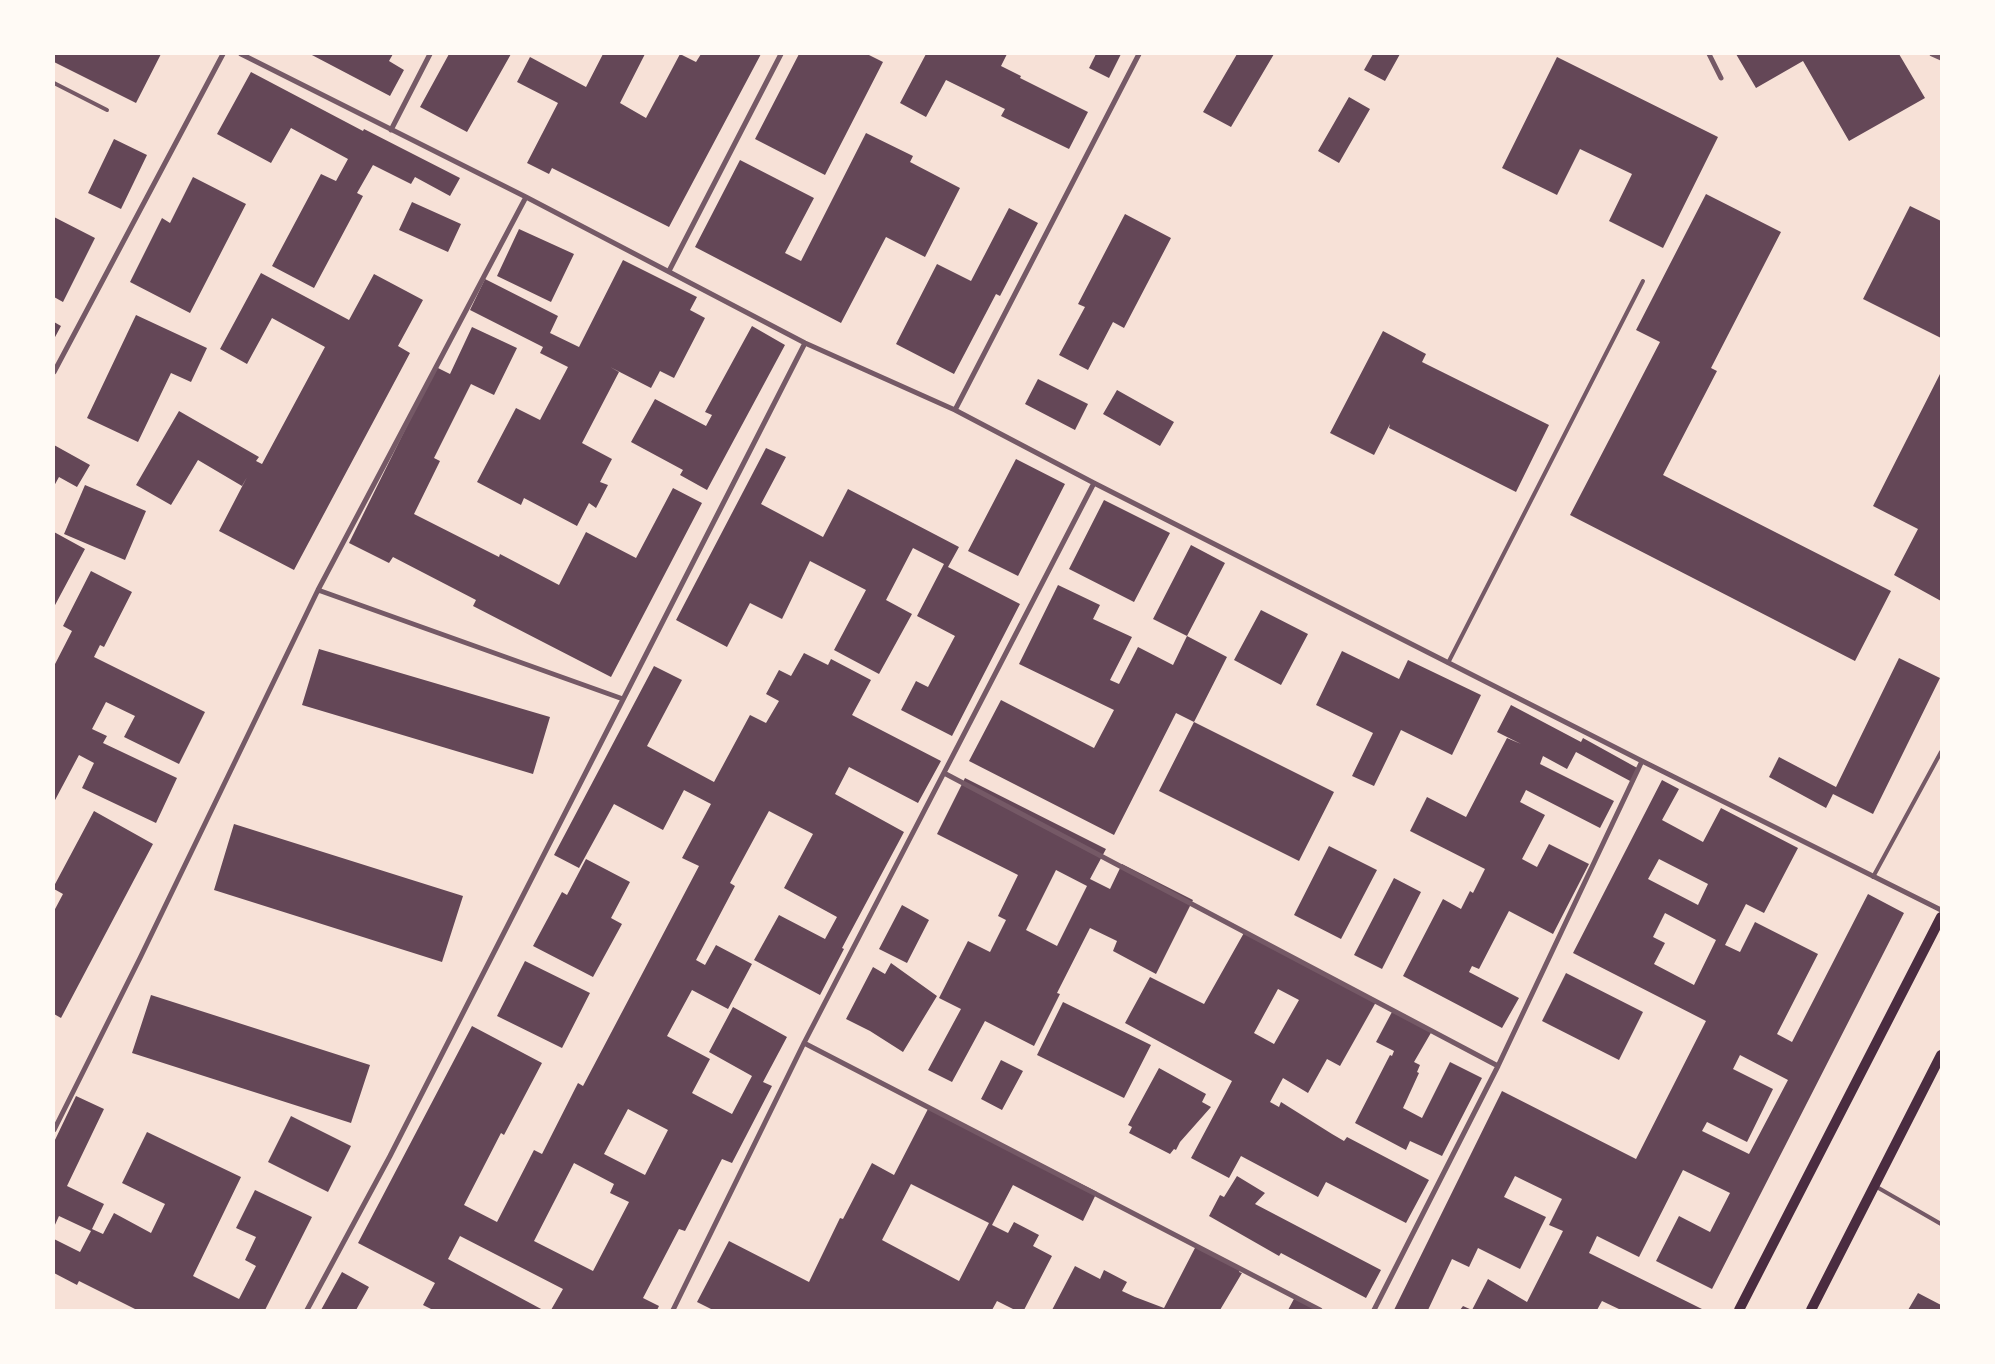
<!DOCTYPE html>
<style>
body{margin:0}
#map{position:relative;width:1995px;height:1364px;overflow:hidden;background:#f7e1d7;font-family:Raleway,sans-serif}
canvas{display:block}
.frame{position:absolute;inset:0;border:55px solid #fffaf5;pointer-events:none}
</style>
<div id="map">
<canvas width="1995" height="1364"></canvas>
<div class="frame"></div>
</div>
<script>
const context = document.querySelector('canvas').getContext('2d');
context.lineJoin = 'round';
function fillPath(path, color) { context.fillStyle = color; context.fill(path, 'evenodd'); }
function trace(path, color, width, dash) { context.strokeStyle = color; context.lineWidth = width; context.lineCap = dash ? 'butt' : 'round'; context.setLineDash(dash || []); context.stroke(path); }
fillPath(new Path2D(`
 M 54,54 L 161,54 L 136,103 L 54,62 Z
 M 310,54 L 393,54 L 389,61 L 404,70 L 390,96 Z
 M 449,54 L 511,54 L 467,132 L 420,107 Z
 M 603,54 L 645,54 L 620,103 L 646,118 L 680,54 L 696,62 L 701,54 L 761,54 L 669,227 L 552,168 L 549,174 L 527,163 L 558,103 L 517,82 L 530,57 L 586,87 Z
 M 799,54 L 867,54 L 883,62 L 825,175 L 755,139 Z
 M 926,54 L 1007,54 L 1001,66 L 1021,76 L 1020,78 L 1088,112 L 1069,149 L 1001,116 L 1005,109 L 946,80 L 926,117 L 900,103 Z
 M 1096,54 L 1121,54 L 1109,78 L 1089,68 Z
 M 1237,54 L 1274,54 L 1231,127 L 1203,112 Z
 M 1373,54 L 1400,54 L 1385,81 L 1364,70 Z
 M 1736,54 L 1899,54 L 1925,98 L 1849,141 L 1803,61 L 1756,88 Z
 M 1557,57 L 1718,137 L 1663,248 L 1609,221 L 1632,174 L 1580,149 L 1557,195 L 1502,168 Z
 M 251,72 L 363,131 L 364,129 L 460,178 L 450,196 L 415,177 L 411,184 L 373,165 L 357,193 L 363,196 L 314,288 L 272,266 L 321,174 L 336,181 L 348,159 L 291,128 L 271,163 L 217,134 Z
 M 1349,97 L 1370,109 L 1339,163 L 1318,151 Z
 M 866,133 L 913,156 L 910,162 L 960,188 L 925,257 L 886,237 L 841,323 L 695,247 L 740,160 L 814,198 L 785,253 L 801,261 Z
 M 114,139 L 147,155 L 121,209 L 88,193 Z
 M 193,177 L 246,204 L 190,313 L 130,282 L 162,218 L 170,223 Z
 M 1706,194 L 1781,232 L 1711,368 L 1717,371 L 1663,475 L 1891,591 L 1855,661 L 1570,515 L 1660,342 L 1636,330 Z
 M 412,202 L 461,224 L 448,252 L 399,230 Z
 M 1910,206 L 1941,221 L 1941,338 L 1863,299 Z
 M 1009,208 L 1038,223 L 1000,296 L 996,294 L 954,374 L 896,344 L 937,264 L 971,281 Z
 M 1125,214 L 1171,238 L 1124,328 L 1113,322 L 1088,370 L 1059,355 L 1085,307 L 1078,304 Z
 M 54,217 L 95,238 L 63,302 L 54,297 Z
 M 519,229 L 574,254 L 551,302 L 497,276 Z
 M 623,260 L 697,297 L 690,310 L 705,318 L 674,378 L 660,371 L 651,388 L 610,367 L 619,372 L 582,443 L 612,459 L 600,482 L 608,485 L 596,508 L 589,503 L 577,526 L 524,498 L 521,505 L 477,482 L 516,408 L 540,420 L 568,367 L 540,353 L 543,347 L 470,310 L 485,279 L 558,316 L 550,333 L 579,347 Z
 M 261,273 L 349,320 L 374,274 L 423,300 L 398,346 L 410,353 L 294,570 L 219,531 L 247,477 L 242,486 L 198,460 L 171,505 L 136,485 L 179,411 L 259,457 L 256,461 L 262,464 L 325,347 L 272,318 L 247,364 L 220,349 Z
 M 136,315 L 207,348 L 191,382 L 171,373 L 138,442 L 87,418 Z
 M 54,322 L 61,326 L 54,339 Z
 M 752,326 L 785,345 L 707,490 L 680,475 L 683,470 L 631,442 L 655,399 L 706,426 L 712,415 L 705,412 Z
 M 472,327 L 517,348 L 494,395 L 471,384 L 434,458 L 440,461 L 414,514 L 499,557 L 500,554 L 559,585 L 586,532 L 636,558 L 673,488 L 702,503 L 611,677 L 473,606 L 476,600 L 393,557 L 389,563 L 349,543 L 436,367 L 450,374 Z
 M 1383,331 L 1426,354 L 1422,362 L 1549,425 L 1516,492 L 1389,428 L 1390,424 L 1374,455 L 1330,433 Z
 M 1941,372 L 1941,601 L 1894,575 L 1918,529 L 1873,506 Z
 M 1038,379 L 1088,404 L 1075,430 L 1025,404 Z
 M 1117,390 L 1174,422 L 1160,446 L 1103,414 Z
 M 54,445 L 90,465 L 77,487 L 59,477 L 54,486 Z
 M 766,448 L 786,457 L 761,504 L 823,537 L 848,489 L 959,547 L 948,567 L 1020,604 L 952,736 L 901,710 L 916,681 L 928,687 L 955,636 L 917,616 L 944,564 L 913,548 L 886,600 L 912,614 L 879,674 L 834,650 L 866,590 L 810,561 L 782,619 L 750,603 L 727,647 L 676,620 Z
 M 1016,459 L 1065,484 L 1018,576 L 968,551 Z
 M 85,485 L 146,511 L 125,560 L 64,534 Z
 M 1104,500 L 1170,533 L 1134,602 L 1069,569 Z
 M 54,532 L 85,549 L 54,607 Z
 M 1191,545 L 1225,563 L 1187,636 L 1153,619 Z
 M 91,571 L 132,592 L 104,647 L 100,645 L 94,657 L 205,712 L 179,764 L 124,737 L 135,716 L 106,702 L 92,729 L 107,736 L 103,743 L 177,778 L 156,823 L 82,788 L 94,763 L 79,755 L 54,802 L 54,666 L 72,631 L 63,626 Z
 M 1058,585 L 1100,605 L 1093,619 L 1132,637 L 1110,680 L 1119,684 L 1138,647 L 1173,665 L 1187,636 L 1227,657 L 1194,722 L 1176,713 L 1114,835 L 969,761 L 1001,700 L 1094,748 L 1114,710 L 1019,664 Z
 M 1261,610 L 1308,634 L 1281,685 L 1234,660 Z
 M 319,649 L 550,717 L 533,774 L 302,705 Z
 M 1342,651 L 1399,679 L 1408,660 L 1481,695 L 1452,755 L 1401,730 L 1374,786 L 1352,776 L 1373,733 L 1316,705 Z
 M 804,653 L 828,665 L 831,659 L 871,680 L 852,715 L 941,761 L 918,803 L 849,767 L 835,794 L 904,832 L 842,948 L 844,949 L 820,995 L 754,960 L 779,915 L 825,939 L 837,917 L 784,888 L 813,834 L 769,811 L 730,883 L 735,886 L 696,960 L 705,965 L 716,945 L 752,964 L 728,1009 L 692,990 L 667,1036 L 710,1059 L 692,1093 L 732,1114 L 752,1076 L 709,1052 L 733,1007 L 787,1037 L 763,1082 L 772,1086 L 732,1163 L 722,1159 L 685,1231 L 679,1229 L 643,1298 L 659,1306 L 657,1310 L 551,1310 L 563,1289 L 460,1236 L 448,1259 L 543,1310 L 433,1310 L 423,1305 L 435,1283 L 358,1243 L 472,1026 L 542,1063 L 504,1135 L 501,1133 L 464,1205 L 497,1222 L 534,1150 L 542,1154 L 578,1083 L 583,1086 L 699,866 L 682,858 L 711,804 L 684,790 L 663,830 L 614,804 L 579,868 L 554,855 L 654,666 L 682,680 L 647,746 L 714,782 L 750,715 L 766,723 L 779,701 L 766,694 L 779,670 L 791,676 ZM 628,1109 L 668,1130 L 645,1175 L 604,1154 ZM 574,1163 L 614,1184 L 610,1193 L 629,1202 L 593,1271 L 534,1241 Z
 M 1899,658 L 1940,678 L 1873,814 L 1833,794 L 1826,808 L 1769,777 L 1779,757 L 1836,787 Z
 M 1511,705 L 1581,742 L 1583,738 L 1639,769 L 1632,782 L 1576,752 L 1567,769 L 1543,756 L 1540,764 L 1614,801 L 1600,828 L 1526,790 L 1520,802 L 1545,815 L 1522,859 L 1537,867 L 1549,844 L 1589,864 L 1553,934 L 1509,911 L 1479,969 L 1472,966 L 1469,972 L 1519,998 L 1502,1028 L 1403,976 L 1443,899 L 1461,909 L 1470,891 L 1473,893 L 1485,869 L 1410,831 L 1427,797 L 1466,817 L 1507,738 L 1521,744 L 1497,732 Z
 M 1194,722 L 1334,792 L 1299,861 L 1159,791 Z
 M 965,778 L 1106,849 L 1090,879 L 1110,889 L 1122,864 L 1193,900 L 1156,974 L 1113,951 L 1117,941 L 1090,928 L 1057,993 L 1060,994 L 1034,1046 L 985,1021 L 952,1082 L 928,1070 L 961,1009 L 939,998 L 968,941 L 990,952 L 1006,920 L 998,916 L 1018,875 L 937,834 ZM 1056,870 L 1087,886 L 1057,946 L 1026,930 Z
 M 1662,780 L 1679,789 L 1662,820 L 1703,842 L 1721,808 L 1798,848 L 1764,913 L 1746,904 L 1725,945 L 1740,952 L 1755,922 L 1818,954 L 1777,1034 L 1792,1042 L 1868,894 L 1904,913 L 1712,1289 L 1656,1261 L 1679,1216 L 1710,1232 L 1730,1193 L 1683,1170 L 1639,1257 L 1597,1236 L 1589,1253 L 1704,1310 L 1621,1310 L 1602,1301 L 1597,1310 L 1472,1310 L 1488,1279 L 1527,1302 L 1563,1231 L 1549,1225 L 1562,1199 L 1515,1176 L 1504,1197 L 1546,1217 L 1520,1269 L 1478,1248 L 1469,1267 L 1452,1259 L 1428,1310 L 1394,1310 L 1502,1091 L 1636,1159 L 1706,1021 L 1573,953 ZM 1659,859 L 1708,884 L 1698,905 L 1648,879 ZM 1665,913 L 1716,940 L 1694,985 L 1654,964 L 1665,943 L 1653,937 ZM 1740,1055 L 1788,1080 L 1749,1154 L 1702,1131 L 1707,1122 L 1747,1142 L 1773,1089 L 1733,1069 Z
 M 94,811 L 153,844 L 61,1018 L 54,1014 L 54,911 L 63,894 L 54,889 L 54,886 Z
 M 234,824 L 463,896 L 442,962 L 214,890 Z
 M 1329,846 L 1377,870 L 1341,939 L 1294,915 Z
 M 586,859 L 630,882 L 611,918 L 622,924 L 593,977 L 533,946 L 562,892 L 567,895 Z
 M 1394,878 L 1421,892 L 1382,969 L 1354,955 Z
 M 902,905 L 929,920 L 907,963 L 879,949 Z
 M 1245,931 L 1376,1002 L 1340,1066 L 1327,1059 L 1308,1093 L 1283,1078 L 1270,1102 L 1279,1107 L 1281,1102 L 1332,1134 L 1344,1141 L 1347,1137 L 1429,1180 L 1406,1223 L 1326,1182 L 1318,1197 L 1241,1156 L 1229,1178 L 1191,1158 L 1232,1081 L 1125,1023 L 1150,977 L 1204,1004 ZM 1278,989 L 1299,1000 L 1274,1044 L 1254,1033 Z
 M 525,961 L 590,993 L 562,1048 L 497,1016 Z
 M 891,963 L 937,996 L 903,1052 L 870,1031 L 846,1019 L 873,967 L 885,974 Z
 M 1566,973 L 1643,1012 L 1619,1060 L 1542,1021 Z
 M 151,995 L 370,1065 L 351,1123 L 132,1053 Z
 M 1063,1002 L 1151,1045 L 1124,1098 L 1037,1055 Z
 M 1393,1010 L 1432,1031 L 1414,1062 L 1420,1065 L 1417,1072 L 1419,1073 L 1403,1108 L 1422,1118 L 1450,1062 L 1482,1078 L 1442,1156 L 1410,1141 L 1406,1150 L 1355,1123 L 1390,1055 L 1392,1056 L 1394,1051 L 1376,1042 Z
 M 1001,1060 L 1023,1071 L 1002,1110 L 981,1099 Z
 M 1159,1068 L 1206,1094 L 1202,1102 L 1211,1107 L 1180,1142 L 1176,1150 L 1174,1149 L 1170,1154 L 1129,1133 L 1132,1127 L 1128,1125 Z
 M 76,1096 L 104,1109 L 67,1186 L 104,1204 L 92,1229 L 103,1234 L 114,1213 L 151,1233 L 165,1204 L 122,1183 L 147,1132 L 241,1177 L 193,1276 L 239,1299 L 256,1266 L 245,1260 L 256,1237 L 236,1228 L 255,1190 L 312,1217 L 265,1310 L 137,1310 L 79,1281 L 77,1285 L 54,1273 L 54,1239 L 80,1252 L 91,1231 L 59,1216 L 54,1227 L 54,1142 Z
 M 929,1107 L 1097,1192 L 1083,1221 L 1013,1185 L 992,1225 L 1008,1233 L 1014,1222 L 1039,1235 L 1033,1246 L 1052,1256 L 1024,1310 L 1015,1310 L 997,1301 L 992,1310 L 713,1310 L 697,1302 L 729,1241 L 809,1282 L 840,1218 L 843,1219 L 872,1163 L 894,1175 ZM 911,1184 L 989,1223 L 959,1281 L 882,1240 Z
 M 291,1116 L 351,1146 L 328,1192 L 268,1162 Z
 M 1237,1176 L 1265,1193 L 1255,1204 L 1381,1270 L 1366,1298 L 1281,1253 L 1279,1256 L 1209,1216 L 1220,1195 L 1224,1197 Z
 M 1196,1246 L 1241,1269 L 1239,1272 L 1242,1273 L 1220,1310 L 1052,1310 L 1075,1266 L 1100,1279 L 1104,1270 L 1127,1282 L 1122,1291 L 1135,1297 L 1164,1308 Z
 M 342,1272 L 369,1287 L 356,1310 L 321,1310 Z
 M 1918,1293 L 1941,1305 L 1941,1310 L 1908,1310 Z
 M 1295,1297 L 1323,1310 L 1288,1310 Z
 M 1463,1306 L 1472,1310 L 1460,1310 Z`), '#644757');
trace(new Path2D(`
 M 54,83 L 107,110
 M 1448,663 L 1643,281
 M 1873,877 L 1941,752
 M 1875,1186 L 1941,1224`), '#755966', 4);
trace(new Path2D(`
 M 241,54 L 526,197 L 805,343 L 955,410 L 1094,483 L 1642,761 L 1941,910
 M 1709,54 L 1721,78
 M 1932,54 L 1941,58
 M 391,130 L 430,54
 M 669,271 L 781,54
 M 54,372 L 223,54
 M 955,410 L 1139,54
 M 318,590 L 623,699
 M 944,773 L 1498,1066
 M 804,1043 L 1320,1310
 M 54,1130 L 140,958 L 318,590 L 526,197
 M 307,1310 L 390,1156 L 805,343
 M 673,1310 L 804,1043 L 1094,483
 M 1374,1310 L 1498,1066 L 1642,761`), '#755966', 5);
trace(new Path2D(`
 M 1739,1310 L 1941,917
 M 1811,1310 L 1941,1055`), '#4a2c40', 10);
</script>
